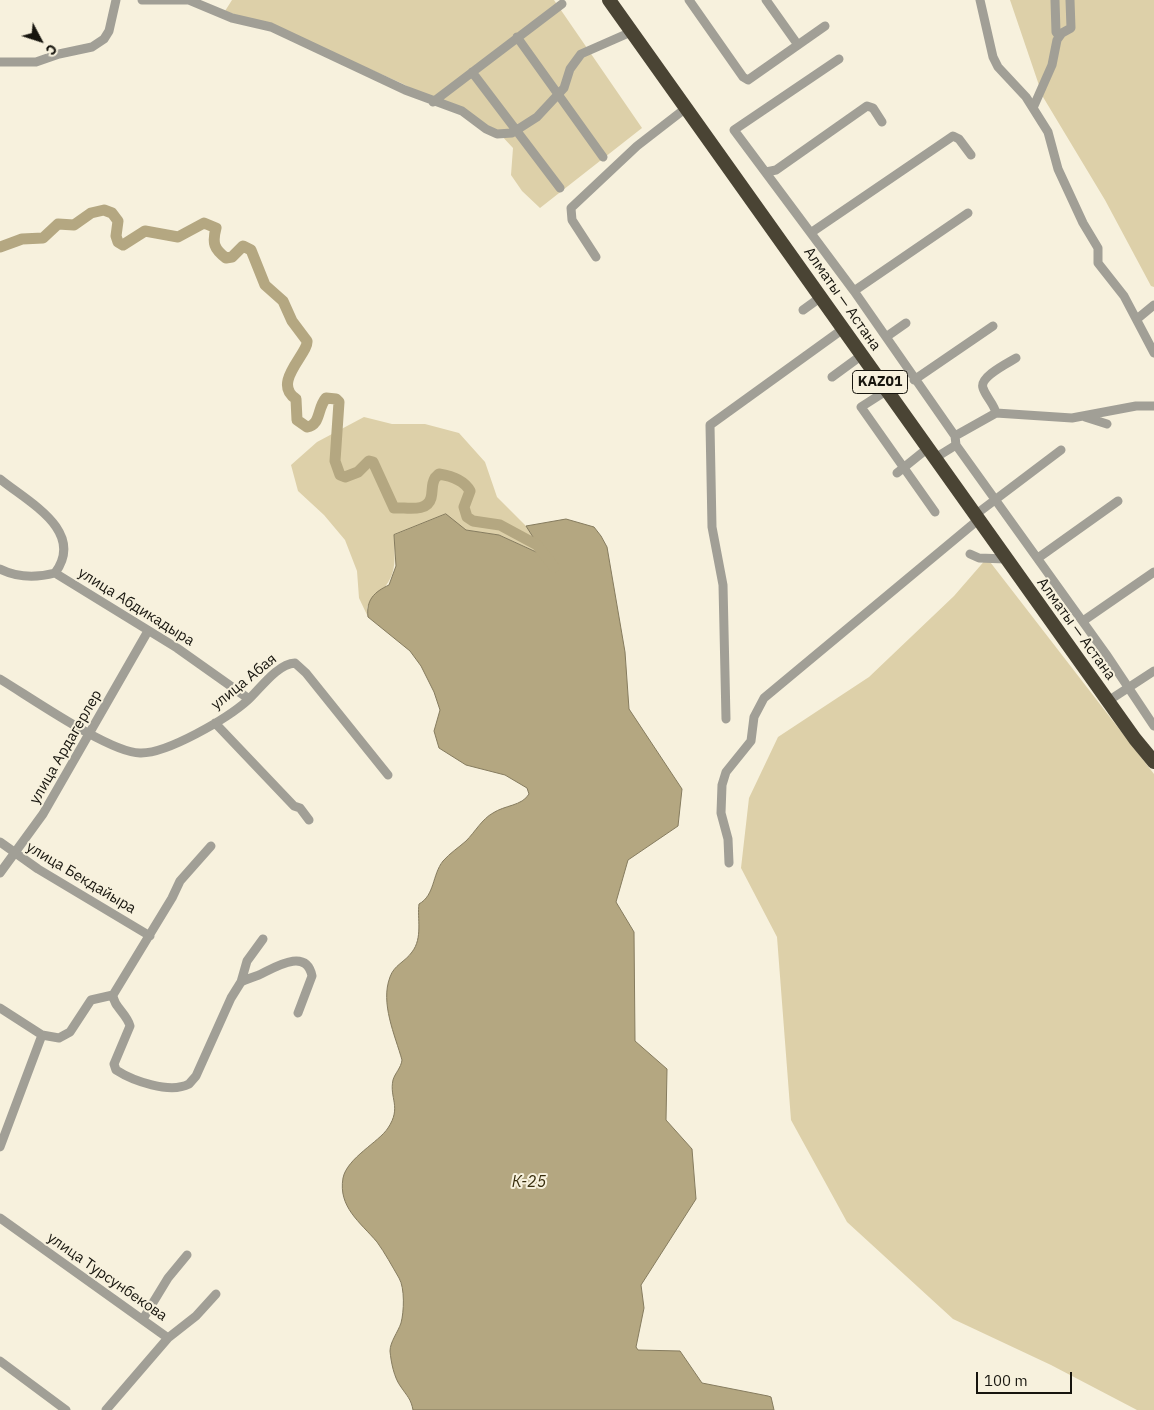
<!DOCTYPE html>
<meta charset="utf-8">
<style>
body{margin:0}
#map{position:relative;width:1154px;height:1410px;overflow:hidden;background:#f7f1dd;font-family:"IBM Plex Sans",sans-serif}
canvas{display:block}
.north{position:absolute;left:15px;top:15px;width:50px;height:50px;-webkit-text-stroke:4px #f7f1dd;paint-order:stroke;rotate:130deg;font-size:14px;font-weight:700;line-height:20px;text-align:center;color:#17150e}
.north::after{content:'';display:block;margin:auto;width:18px;height:22px;background:#17150e;clip-path:polygon(50% 0,100% 100%,50% 72%,0 100%)}
.scale{position:absolute;left:976px;top:1372px;width:96px;height:22px;box-sizing:border-box;border:2px solid #17150e;border-top:0;padding-left:6px;font-size:15px;line-height:18px;white-space:nowrap;color:#17150e;-webkit-text-stroke:4px #f7f1dd;paint-order:stroke}
</style>
<div id="map">
<canvas width="1154" height="1410"></canvas>
<div class="north">С</div>
<div class="scale">100 m</div>
</div>
<script>
const context = document.querySelector('canvas').getContext('2d');
context.lineJoin = 'round';
function fillPath(path, color) { context.fillStyle = color; context.fill(path, 'evenodd'); }
function trace(path, color, width, dash) { context.strokeStyle = color; context.lineWidth = width; context.lineCap = dash ? 'butt' : 'round'; context.setLineDash(dash || []); context.stroke(path); }
function drawText(font, color, halo, rows, align = 'center') {
  context.font = font + ' "IBM Plex Sans",sans-serif'; context.lineWidth = 4; context.setLineDash([]); context.textBaseline = 'middle'; context.strokeStyle = halo; context.fillStyle = color; for (const [text, x, y, turn = 0] of rows) {
    context.save(); context.translate(x, y); context.rotate((+turn || 0) * Math.PI / 180); context.textAlign = isNaN(turn) ? turn : align; if (halo) context.strokeText(text, 0, 0); context.fillText(text, 0, 0); context.restore();
  }
}
fillPath(new Path2D(`
 M 232,0 L 554,0 L 642,128 L 540,208 L 522,191 L 511,175 L 513,148 L 499,133 L 401,83 L 286,32 L 225,11 Z
 M 1010,0 L 1154,0 L 1154,287 L 1151,286 L 1105,200 L 1043,97 Z
 M 364,417 L 392,424 L 425,424 L 459,433 L 485,462 L 497,497 L 526,526 L 546,556 L 499,535 L 466,530 L 421,525 L 394,535 C 396,575 395,578 367,607 L 368,617 L 359,598 L 357,571 L 345,540 L 324,515 L 298,491 L 291,465 L 317,442 Z
 M 987,558 L 1154,774 L 1154,1410 L 1137,1410 L 1051,1365 L 953,1319 L 847,1222 L 791,1120 L 777,937 L 741,868 L 749,798 L 778,737 L 869,677 L 954,596 Z`), '#ddd0a9');
const water = new Path2D(`
 M 446,514 L 466,530 L 499,535 L 545,556 L 526,526 L 566,519 L 594,527 L 601,536 L 607,547 L 625,652 L 629,709 L 682,789 L 678,826 L 628,860 L 616,902 L 634,932 L 635,1041 L 667,1069 L 666,1120 L 692,1149 L 696,1199 L 641,1285 L 644,1308 L 636,1347 L 638,1350 L 680,1351 L 702,1383 L 768,1396 L 771,1397 L 774,1410 L 413,1410 C 411,1399 407,1396 401,1387 C 394,1378 391,1362 390,1351 C 390,1342 398,1332 401,1323 C 404,1312 405,1288 399,1278 C 392,1266 385,1253 377,1242 C 360,1222 338,1207 343,1178 C 347,1158 379,1142 388,1128 C 402,1107 389,1098 393,1080 C 395,1073 401,1068 402,1060 C 395,1035 380,1003 390,977 C 394,965 405,962 412,952 C 423,938 417,918 419,904 C 435,895 432,875 443,861 C 450,853 458,848 466,841 C 475,832 482,819 493,813 C 505,805 522,806 529,794 L 527,788 L 505,775 L 466,765 L 439,748 L 434,731 L 440,710 L 434,692 L 421,666 L 410,651 L 368,617 C 366,600 374,592 389,585 L 396,566 L 394,535 Z`);
fillPath(water, '#b4a781');
trace(water, '#857b5e', 1);
trace(new Path2D(`
 M 0,247 L 22,239 L 43,238 L 58,224 L 74,225 L 91,213 L 104,210 L 112,213 L 118,221 L 116,236 L 118,242 L 123,245 L 145,231 L 178,237 L 204,223 L 216,228 C 212,243 214,249 226,258 L 232,257 L 243,246 L 251,250 L 265,285 L 283,301 L 292,321 L 307,341 C 309,353 271,383 296,399 L 297,420 L 307,427 C 321,425 317,408 326,398 L 336,399 L 339,402 L 335,461 L 340,475 L 345,477 L 358,472 L 369,461 L 373,462 L 394,508 C 406,507 427,513 431,498 C 433,491 431,485 435,478 L 439,474 C 452,476 464,480 470,491 L 464,507 L 467,517 L 473,521 L 500,525 L 537,545 L 554,567`), '#b4a781', 11);
trace(new Path2D(`
 M 142,0 L 189,0 L 232,18 L 271,27 L 405,90 L 462,111 L 486,129 L 497,134 L 512,133 L 537,117 L 564,88 L 570,69 L 581,54 L 631,32
 M 689,0 L 743,77 L 748,80 L 825,26
 M 766,0 L 798,45
 M 980,0 L 993,57 L 998,67 L 1026,97 L 1048,132 L 1058,169 L 1083,223 L 1098,248 L 1098,263 L 1124,296 L 1154,353
 M 1055,0 L 1056,32 L 1059,36
 M 517,37 L 603,157
 M 839,59 L 734,130 L 854,291 L 955,436 L 956,445 L 1106,654 L 1154,726
 M 0,62 L 36,62 L 59,54 L 92,47 L 104,39 L 109,31 L 116,0
 M 472,72 L 560,188
 M 433,102 L 562,4
 M 1033,108 L 1052,65 L 1057,40 L 1062,33 L 1071,28 L 1070,0
 M 766,172 L 776,170 L 867,106 L 873,108 L 882,122
 M 812,232 L 953,136 L 959,139 L 971,155
 M 596,257 L 572,220 L 571,208 L 637,146 L 686,108
 M 854,291 L 968,213
 M 803,310 L 821,297
 M 1137,319 L 1154,305
 M 886,337 L 906,323
 M 832,377 L 862,355
 M 914,380 L 993,326
 M 886,391 L 861,407 L 935,512
 M 996,413 C 994,404 986,397 983,388 C 979,377 1008,363 1016,358
 M 1085,417 L 1107,424
 M 955,436 L 996,413 L 1072,418 L 1136,406 L 1154,406
 M 935,458 L 956,445
 M 897,473 L 928,448
 M 0,479 C 28,502 86,531 55,573
 M 975,515 L 1061,450
 M 970,554 L 979,558 L 1006,559
 M 1038,558 L 1118,501
 M 0,569 C 18,578 36,578 55,573 L 177,648 L 249,699
 M 1083,621 L 1154,572
 M 0,679 C 30,697 110,753 140,753 C 167,754 228,718 248,700 C 260,689 277,664 295,663 L 306,673 L 388,775
 M 1108,701 L 1154,671
 M 726,719 L 723,585 L 712,527 L 710,425 L 843,329
 M 215,723 L 294,806 L 300,808 L 309,820
 M 0,842 L 38,869 L 150,936
 M 211,846 L 180,881 L 172,898 L 113,995 C 113,1006 127,1014 130,1026 L 114,1064 L 116,1070 C 133,1081 170,1094 189,1084 L 196,1076 L 231,998 L 241,982 L 247,961 L 263,939
 M 729,863 L 728,839 L 721,813 L 722,785 L 726,772 L 751,741 L 754,717 L 764,698 L 978,520
 M 0,873 L 43,814 L 148,631
 M 241,982 C 247,979 253,977 259,975 C 274,968 306,947 312,976 L 298,1013
 M 0,1008 L 42,1035 L 59,1038 L 70,1032 L 91,1000 L 113,995
 M 0,1147 L 42,1035
 M 0,1218 L 168,1338
 M 143,1319 L 168,1278 L 187,1255
 M 0,1361 L 66,1410
 M 106,1410 L 168,1338 L 196,1316 L 216,1294`), '#a19f96', 9);
trace(new Path2D(`
 M 609,0 L 1135,739 L 1154,762`), '#4a4434', 14);
for (const [x, y, w] of [
 [880,382,55]
]) { const box = new Path2D(); box.roundRect(x - w / 2, y - 11.5, w, 23, 4); context.fillStyle = '#f7f1dd'; context.fill(box); trace(box, '#17150e', 1); }
drawText('bold 14px', '#17150e', null, [
 ["KАZ01",880,382]
]);
drawText('15px', '#17150e', '#f7f1dd', [
 ["Алматы — Астана",842,299,55],
 ["улица Абдикадыра",136,607,32],
 ["Алматы — Астана",1076,629,54],
 ["улица Абая",244,682,-39],
 ["улица Ардагерлер",66,747,-60],
 ["улица Бекдайыра",81,878,31],
 ["улица Турсунбекова",107,1277,35]
]);
drawText('italic 16px', '#382e0d', '#f7f1dd', [
 ["К-25",529,1182]
]);
</script>
